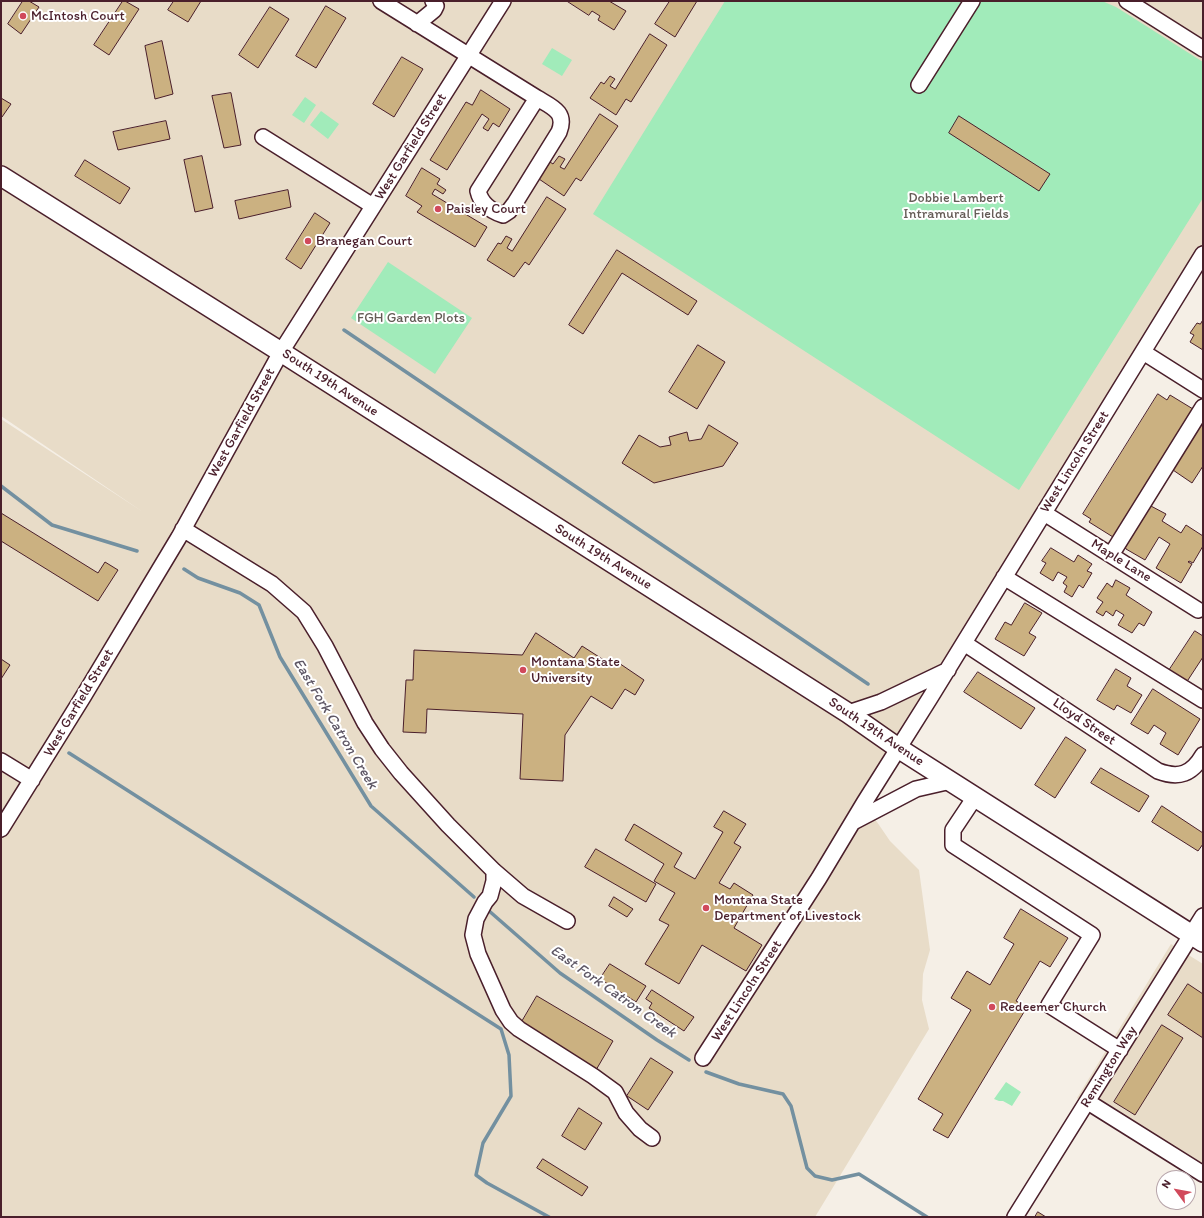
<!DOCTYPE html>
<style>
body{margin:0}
#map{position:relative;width:1204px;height:1218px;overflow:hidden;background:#f5efe6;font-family:Itim,sans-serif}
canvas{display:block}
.frame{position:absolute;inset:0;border:2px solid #4a1f2b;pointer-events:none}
.north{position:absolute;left:1156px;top:1170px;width:40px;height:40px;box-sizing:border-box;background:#fff;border:1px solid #b7a5aa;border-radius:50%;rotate:302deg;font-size:11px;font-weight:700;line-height:16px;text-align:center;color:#4a1f2b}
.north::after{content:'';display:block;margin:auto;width:14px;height:18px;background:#d1495b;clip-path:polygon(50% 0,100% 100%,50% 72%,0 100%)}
</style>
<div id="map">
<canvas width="1204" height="1218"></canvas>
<div class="frame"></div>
<div class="north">N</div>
</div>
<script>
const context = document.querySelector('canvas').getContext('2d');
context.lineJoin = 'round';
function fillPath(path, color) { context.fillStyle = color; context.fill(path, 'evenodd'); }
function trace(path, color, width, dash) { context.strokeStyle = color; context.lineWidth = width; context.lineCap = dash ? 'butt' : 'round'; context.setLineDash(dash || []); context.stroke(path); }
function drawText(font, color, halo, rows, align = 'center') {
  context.font = font + ' Itim,sans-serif'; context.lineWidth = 4; context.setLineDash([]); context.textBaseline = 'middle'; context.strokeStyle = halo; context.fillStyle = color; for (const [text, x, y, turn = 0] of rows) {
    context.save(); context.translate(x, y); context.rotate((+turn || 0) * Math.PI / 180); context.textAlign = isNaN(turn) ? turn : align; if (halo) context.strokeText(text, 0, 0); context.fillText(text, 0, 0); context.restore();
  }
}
fillPath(new Path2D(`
 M 1,1 L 1203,1 L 1203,254 L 864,803 L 890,841 L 919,870 L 930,950 L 923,974 L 922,1000 L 929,1029 L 815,1217 L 1,1217 L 1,419 L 143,512 L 1,416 Z
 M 1171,944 L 1203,964 L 1203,1177 L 1077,1098 Z`), '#e8dcc8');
fillPath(new Path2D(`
 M 725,1 L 1102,1 L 1116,7 L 1203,62 L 1203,198 L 1019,490 L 593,214 Z
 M 552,48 L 572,60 L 562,76 L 542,64 Z
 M 305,97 L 316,105 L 304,123 L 292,115 Z
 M 321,111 L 339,124 L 328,139 L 310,125 Z
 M 388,262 L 472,318 L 435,374 L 351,318 Z
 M 1006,1082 L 1021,1092 L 1012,1106 L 1003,1101 L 999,1101 L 994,1099 Z`), '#a1ebba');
trace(new Path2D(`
 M 344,330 L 868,684
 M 1,486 L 52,525 L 137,551
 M 184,569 L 198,578 L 240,593 L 259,605 L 280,657 L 371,806 L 474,897
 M 69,753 L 501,1029 L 509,1055 L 511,1096 L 483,1143 L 476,1175 L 487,1183 L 549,1217
 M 488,910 L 560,973 L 657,1040 L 689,1060
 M 706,1072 L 739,1084 L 783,1094 L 791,1106 L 807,1168 L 815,1176 L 832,1180 L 859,1174 L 927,1217`), '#7390a0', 3.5);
const building = new Path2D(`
 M 23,1 L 29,1 L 39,7 L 21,34 L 8,24 Z
 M 123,1 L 125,1 L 139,9 L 109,55 L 94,45 Z
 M 174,1 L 201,1 L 188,22 L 168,10 Z
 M 567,1 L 609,1 L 626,11 L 614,30 L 598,20 L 600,16 L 592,11 L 589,15 Z
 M 670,1 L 697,1 L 675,37 L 655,24 Z
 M 326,6 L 346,18 L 316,68 L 296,56 Z
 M 270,7 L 289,19 L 258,68 L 239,55 Z
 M 650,34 L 667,45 L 631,102 L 626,99 L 616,115 L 590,98 L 601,82 L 604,84 L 610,76 L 615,79 L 610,86 L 615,89 Z
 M 162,41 L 173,94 L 155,99 L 145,46 Z
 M 402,57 L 423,69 L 394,117 L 373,104 Z
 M 481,90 L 510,109 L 499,127 L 493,123 L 488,131 L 483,128 L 489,119 L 482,114 L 447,170 L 430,160 L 466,102 L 472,105 Z
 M 231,93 L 241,145 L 224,148 L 212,96 Z
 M 1,98 L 11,104 L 2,117 L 1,117 Z
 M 600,114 L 618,126 L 581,181 L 576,178 L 564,196 L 539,179 L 550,162 L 553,164 L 559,156 L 565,159 L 560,167 L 564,169 Z
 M 959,116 L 1050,174 L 1039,191 L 949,133 Z
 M 166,121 L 170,139 L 118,150 L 113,132 Z
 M 202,156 L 213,208 L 195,212 L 184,160 Z
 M 85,160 L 130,188 L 120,204 L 75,176 Z
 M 422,168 L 440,179 L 437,184 L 446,190 L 443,194 L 435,189 L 432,194 L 487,227 L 475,247 L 417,212 L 422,206 L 406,196 Z
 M 288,190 L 291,207 L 239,219 L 235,201 Z
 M 547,197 L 566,209 L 529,265 L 525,262 L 514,277 L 487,260 L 498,243 L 501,244 L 506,236 L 512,239 L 507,248 L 512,251 Z
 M 315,213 L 330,223 L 301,269 L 286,259 Z
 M 617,250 L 697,301 L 688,315 L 622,273 L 583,334 L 569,325 Z
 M 1203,320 L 1203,350 L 1190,342 L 1194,335 L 1190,333 L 1197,323 L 1200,324 Z
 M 698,345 L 725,362 L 697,409 L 669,392 Z
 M 1158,394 L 1167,400 L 1170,395 L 1193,409 L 1113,537 L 1089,522 L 1091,519 L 1083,514 Z
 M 1203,418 L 1203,466 L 1192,483 L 1170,468 Z
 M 709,425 L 738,443 L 723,466 L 654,483 L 622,463 L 639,435 L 660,447 L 671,445 L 669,437 L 687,432 L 689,441 L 701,439 Z
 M 1149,505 L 1166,514 L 1162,521 L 1181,533 L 1186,525 L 1203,536 L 1203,546 L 1193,563 L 1189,561 L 1188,562 L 1192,564 L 1181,583 L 1156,568 L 1170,544 L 1159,537 L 1145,560 L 1126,549 L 1124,545 Z
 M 1,513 L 98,573 L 105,562 L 118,570 L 98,601 L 1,541 Z
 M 1051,548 L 1074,562 L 1078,555 L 1092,564 L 1087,571 L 1092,573 L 1083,588 L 1079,585 L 1072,597 L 1064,592 L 1067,586 L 1063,583 L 1067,577 L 1058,572 L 1053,581 L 1040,573 L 1046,563 L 1042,561 Z
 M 1116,580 L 1130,588 L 1126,595 L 1152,612 L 1144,626 L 1139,623 L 1132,633 L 1118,625 L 1124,615 L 1116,610 L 1113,616 L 1106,611 L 1103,616 L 1096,612 L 1103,602 L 1097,598 L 1107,583 L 1112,587 Z
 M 1025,603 L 1042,613 L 1029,633 L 1036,637 L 1024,656 L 995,639 L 1005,622 L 1011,625 Z
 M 1195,631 L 1203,636 L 1203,657 L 1186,683 L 1168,672 Z
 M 536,633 L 574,658 L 582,646 L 607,662 L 610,657 L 644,680 L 635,695 L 625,689 L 612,709 L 591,696 L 565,735 L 563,781 L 520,779 L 523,714 L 427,709 L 426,733 L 403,732 L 406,680 L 413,680 L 414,650 L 522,655 Z
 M 1,659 L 10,665 L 1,679 Z
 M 1116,669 L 1131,678 L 1127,686 L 1142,695 L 1131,713 L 1117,705 L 1114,710 L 1097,700 Z
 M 978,672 L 1035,708 L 1021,729 L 964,692 Z
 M 1153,689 L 1200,719 L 1178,755 L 1160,744 L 1166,733 L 1154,725 L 1148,734 L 1131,724 Z
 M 1066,737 L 1086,750 L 1055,798 L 1035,785 Z
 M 1101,768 L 1149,796 L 1139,812 L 1091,783 Z
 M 1162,806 L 1203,833 L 1203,844 L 1198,851 L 1152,822 Z
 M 724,811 L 746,824 L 734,843 L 741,847 L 719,883 L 730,889 L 734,883 L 753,895 L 734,928 L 762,945 L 746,971 L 702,945 L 679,984 L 645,964 L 669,925 L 659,920 L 675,893 L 654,881 L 664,864 L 625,840 L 634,824 L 682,853 L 674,867 L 695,879 L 723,832 L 714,827 Z
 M 596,849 L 656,884 L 646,902 L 585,867 Z
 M 614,897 L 633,909 L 627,917 L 609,906 Z
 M 1021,909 L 1068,938 L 1050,967 L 1040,961 L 1016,1001 L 1027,1007 L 948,1138 L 933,1130 L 943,1114 L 918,1099 L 971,1010 L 951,998 L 967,971 L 990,985 L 1014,944 L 1004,938 Z
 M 610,964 L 646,986 L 636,1002 L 600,979 Z
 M 1188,984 L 1203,994 L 1203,1038 L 1168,1015 Z
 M 652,990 L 694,1017 L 684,1031 L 649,1008 L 652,1003 L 646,999 Z
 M 537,996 L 613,1041 L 596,1070 L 520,1025 Z
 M 1162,1025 L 1183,1038 L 1135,1115 L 1114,1102 Z
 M 651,1058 L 673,1072 L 648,1110 L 627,1096 Z
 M 579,1108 L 602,1123 L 585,1150 L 562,1136 Z
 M 543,1159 L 588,1187 L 582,1196 L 537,1168 Z
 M 1038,1212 L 1046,1217 L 1035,1217 Z`);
fillPath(building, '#cbb181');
trace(building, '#4a1f2b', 1);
const minor = new Path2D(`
 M 381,1 L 537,98
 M 1127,1 L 1203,49
 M 417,24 L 434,10 L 436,6 L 433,1
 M 919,85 L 972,1
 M 537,98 C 552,107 567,112 559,132 L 515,203 L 509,211 L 503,215 C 491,211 481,204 478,191 Z
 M 263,137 L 373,206
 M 1143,352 L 1203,390
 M 1044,513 L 1198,610
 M 183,529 L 272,584 L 304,612 L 325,646 L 365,723 L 382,749 L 401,773 L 448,825 L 494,871 L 523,896 L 567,921
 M 1111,555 L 1203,407
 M 1004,577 L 1203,700
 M 964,643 L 1158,771 C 1179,779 1192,774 1203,755
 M 848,713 L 881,702 L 948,670
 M 1,761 L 32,780
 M 975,797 L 953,830 L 953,845 L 1092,935 L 1049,1005 L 1120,1050
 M 853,822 L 916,789 L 951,781
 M 1,829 L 83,697 L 179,537 L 281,352 L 503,1
 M 494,871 L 494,881 L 490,896 L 485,902 L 476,919 L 473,935 L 478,954 L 503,1010 L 511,1022 L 519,1029 L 593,1076 L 615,1092 L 626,1113 L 640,1129 L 652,1138
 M 703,1058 L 819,878 L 864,803 L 930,698 L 1203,254
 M 1088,1102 L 1203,1174
 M 1015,1217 L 1203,916`);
const major = new Path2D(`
 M 1,176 L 281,352 L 848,713 L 898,748 L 1203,942`);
trace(minor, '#4a1f2b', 18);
trace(major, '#4a1f2b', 22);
trace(minor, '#fff', 15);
trace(major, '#fff', 19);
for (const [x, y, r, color] of [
 [23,16,4,"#d1495b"],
 [438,209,4,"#d1495b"],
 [308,241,4,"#d1495b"],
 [523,670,4,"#d1495b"],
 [706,908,4,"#d1495b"],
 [992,1007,4,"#d1495b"]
]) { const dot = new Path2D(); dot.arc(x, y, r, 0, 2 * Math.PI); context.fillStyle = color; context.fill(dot); trace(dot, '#fff', 1.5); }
drawText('14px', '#4a1f2b', '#fff', [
 ["McIntosh Court",31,16],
 ["Paisley Court",446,209],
 ["Branegan Court",316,241],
 ["Montana State",531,662],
 ["University",531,678],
 ["Montana State",714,900],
 ["Department of Livestock",714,916],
 ["Redeemer Church",1000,1007]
], 'left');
drawText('14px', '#4a1f2b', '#fff', [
 ["West Garfield Street",411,147,-58],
 ["South 19th Avenue",330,383,33],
 ["West Garfield Street",242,423,-61],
 ["West Lincoln Street",1075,462,-58],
 ["South 19th Avenue",603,557,32],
 ["Maple Lane",1121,561,32],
 ["West Garfield Street",79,703,-59],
 ["Lloyd Street",1084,722,34],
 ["South 19th Avenue",876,732,34],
 ["West Lincoln Street",747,991,-57],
 ["Remington Way",1109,1067,-58]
]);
drawText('14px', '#645c56', '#fff', [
 ["Dobbie Lambert",956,198],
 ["Intramural Fields",956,214],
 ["FGH Garden Plots",411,318]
]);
drawText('italic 15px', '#5f5866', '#fff', [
 ["East Fork Catron Creek",335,724,59],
 ["East Fork Catron Creek",613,992,35]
]);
</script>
